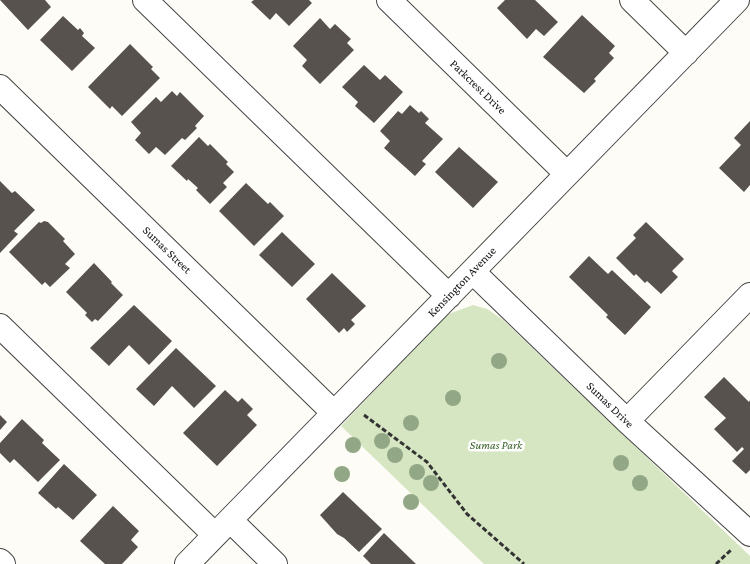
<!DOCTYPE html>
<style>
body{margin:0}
canvas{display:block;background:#fefcf6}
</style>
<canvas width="750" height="564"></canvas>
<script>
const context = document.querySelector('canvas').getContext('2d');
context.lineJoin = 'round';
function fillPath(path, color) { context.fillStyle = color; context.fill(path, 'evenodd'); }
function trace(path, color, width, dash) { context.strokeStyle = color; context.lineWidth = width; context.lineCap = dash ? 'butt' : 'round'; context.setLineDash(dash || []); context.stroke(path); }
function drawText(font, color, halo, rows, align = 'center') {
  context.font = font + ' "Crimson Pro",serif'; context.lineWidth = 5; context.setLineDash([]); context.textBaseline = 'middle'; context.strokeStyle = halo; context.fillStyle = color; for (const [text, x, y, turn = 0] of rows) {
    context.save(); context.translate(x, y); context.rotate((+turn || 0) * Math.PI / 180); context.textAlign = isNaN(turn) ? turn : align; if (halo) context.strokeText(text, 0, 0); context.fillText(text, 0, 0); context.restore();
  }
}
fillPath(new Path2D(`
 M 473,305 L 487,309 L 502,319 L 750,556 L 750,564 L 484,564 L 341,426 L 446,315 Z`), '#d7e6c2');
fillPath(new Path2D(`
 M 0,0 L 45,0 L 51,7 L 28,30 Z
 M 254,0 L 309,0 L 312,3 L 289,26 L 276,13 L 270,20 L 251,2 Z
 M 505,0 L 535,0 L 558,22 L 544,36 L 536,29 L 527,39 L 497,8 Z
 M 582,15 L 615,46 L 609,53 L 614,58 L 594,79 L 596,81 L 584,93 L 543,57 Z
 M 63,16 L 78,30 L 80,28 L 84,33 L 82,36 L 95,48 L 72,71 L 40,40 Z
 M 320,18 L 330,29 L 335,24 L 351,39 L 347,43 L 354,50 L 320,84 L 302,66 L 307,60 L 293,46 Z
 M 130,44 L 153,67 L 151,69 L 160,78 L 122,116 L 112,106 L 110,109 L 88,87 Z
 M 364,65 L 380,80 L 385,75 L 403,92 L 374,123 L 355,106 L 358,102 L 342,87 Z
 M 172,91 L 177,96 L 180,92 L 204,116 L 195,126 L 197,128 L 185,140 L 182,138 L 165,155 L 156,147 L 149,154 L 135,140 L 141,133 L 131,122 L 156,97 L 161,102 Z
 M 410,105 L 419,113 L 421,111 L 429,119 L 425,123 L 443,139 L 422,161 L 426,164 L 415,176 L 384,148 L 390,141 L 380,131 L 398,111 L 402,114 Z
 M 750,121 L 750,185 L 744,192 L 719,168 L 741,145 L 734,138 Z
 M 199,137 L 208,146 L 210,144 L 228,162 L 226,164 L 234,172 L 223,183 L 227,187 L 210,204 L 196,190 L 198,188 L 188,179 L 187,181 L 171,166 Z
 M 459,147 L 498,182 L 473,208 L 435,172 Z
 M 0,181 L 12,193 L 15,191 L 35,210 L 14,231 L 18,234 L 0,253 Z
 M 246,183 L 268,204 L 270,202 L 284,216 L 254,246 L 219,211 Z
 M 44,221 L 48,222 L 65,239 L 63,241 L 75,254 L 65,264 L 70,268 L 50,287 L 45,282 L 42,285 L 9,252 L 39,222 L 41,223 Z
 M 646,222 L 684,259 L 672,271 L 678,277 L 661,294 L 647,281 L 645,283 L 636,274 L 634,276 L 616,258 L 636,238 L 633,235 Z
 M 282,232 L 315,264 L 292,287 L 259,255 Z
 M 589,256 L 608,274 L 612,270 L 651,307 L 625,335 L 606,317 L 608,315 L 569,277 Z
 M 94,263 L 112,282 L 111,283 L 123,295 L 98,321 L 95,319 L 92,322 L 85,315 L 87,313 L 66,292 Z
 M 332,273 L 366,306 L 351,320 L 355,324 L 347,332 L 344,328 L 339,333 L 306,299 Z
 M 134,305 L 172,341 L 149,365 L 129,345 L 109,366 L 90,348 Z
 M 176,348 L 216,386 L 194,408 L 172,386 L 154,406 L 136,389 Z
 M 724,377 L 749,402 L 750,400 L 750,470 L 746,474 L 732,461 L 744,449 L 742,447 L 737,452 L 714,429 L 726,418 L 704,397 Z
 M 225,390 L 238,402 L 242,398 L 253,409 L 247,415 L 257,425 L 217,466 L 183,433 Z
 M 0,415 L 7,422 L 0,430 Z
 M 22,419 L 44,440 L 42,443 L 60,460 L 38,482 L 14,459 L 10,463 L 0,453 L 0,443 Z
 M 64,464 L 97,495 L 73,520 L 58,507 L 56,509 L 38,493 Z
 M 343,492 L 382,529 L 359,552 L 344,538 L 337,534 L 320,515 Z
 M 113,506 L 139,531 L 131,540 L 138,547 L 122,564 L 105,564 L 80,541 Z
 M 384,533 L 416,564 L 371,564 L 363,556 Z`), '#58524e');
const minor = new Path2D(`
 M 145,0 L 449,296
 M 389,0 L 567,174
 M 632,0 L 686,53
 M 0,87 L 334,413
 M 473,272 L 627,421 L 750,534
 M 0,326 L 215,535
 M 627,421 L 750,295
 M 230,520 L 275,564
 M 0,561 L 3,564
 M 187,564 L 737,0`);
trace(minor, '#444', 26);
trace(new Path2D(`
 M 364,415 L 427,462 L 467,514 L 524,564
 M 716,564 L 732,549`), '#333', 3, [5, 2.5]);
trace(minor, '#fff', 24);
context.fillStyle = '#91a785';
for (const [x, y] of [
 [499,361],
 [453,398],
 [411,423],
 [382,441],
 [353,445],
 [395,455],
 [621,463],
 [417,472],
 [342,474],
 [431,483],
 [640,483],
 [411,502]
]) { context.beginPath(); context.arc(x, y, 8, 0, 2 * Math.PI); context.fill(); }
drawText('12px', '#111', '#fff', [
 ["Parkcrest Drive",478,87,44],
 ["Sumas Street",167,250,44],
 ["Kensington Avenue",462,282,-46],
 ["Sumas Drive",610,405,44]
]);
drawText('italic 12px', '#386228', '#fff', [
 ["Sumas Park",496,445]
]);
</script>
